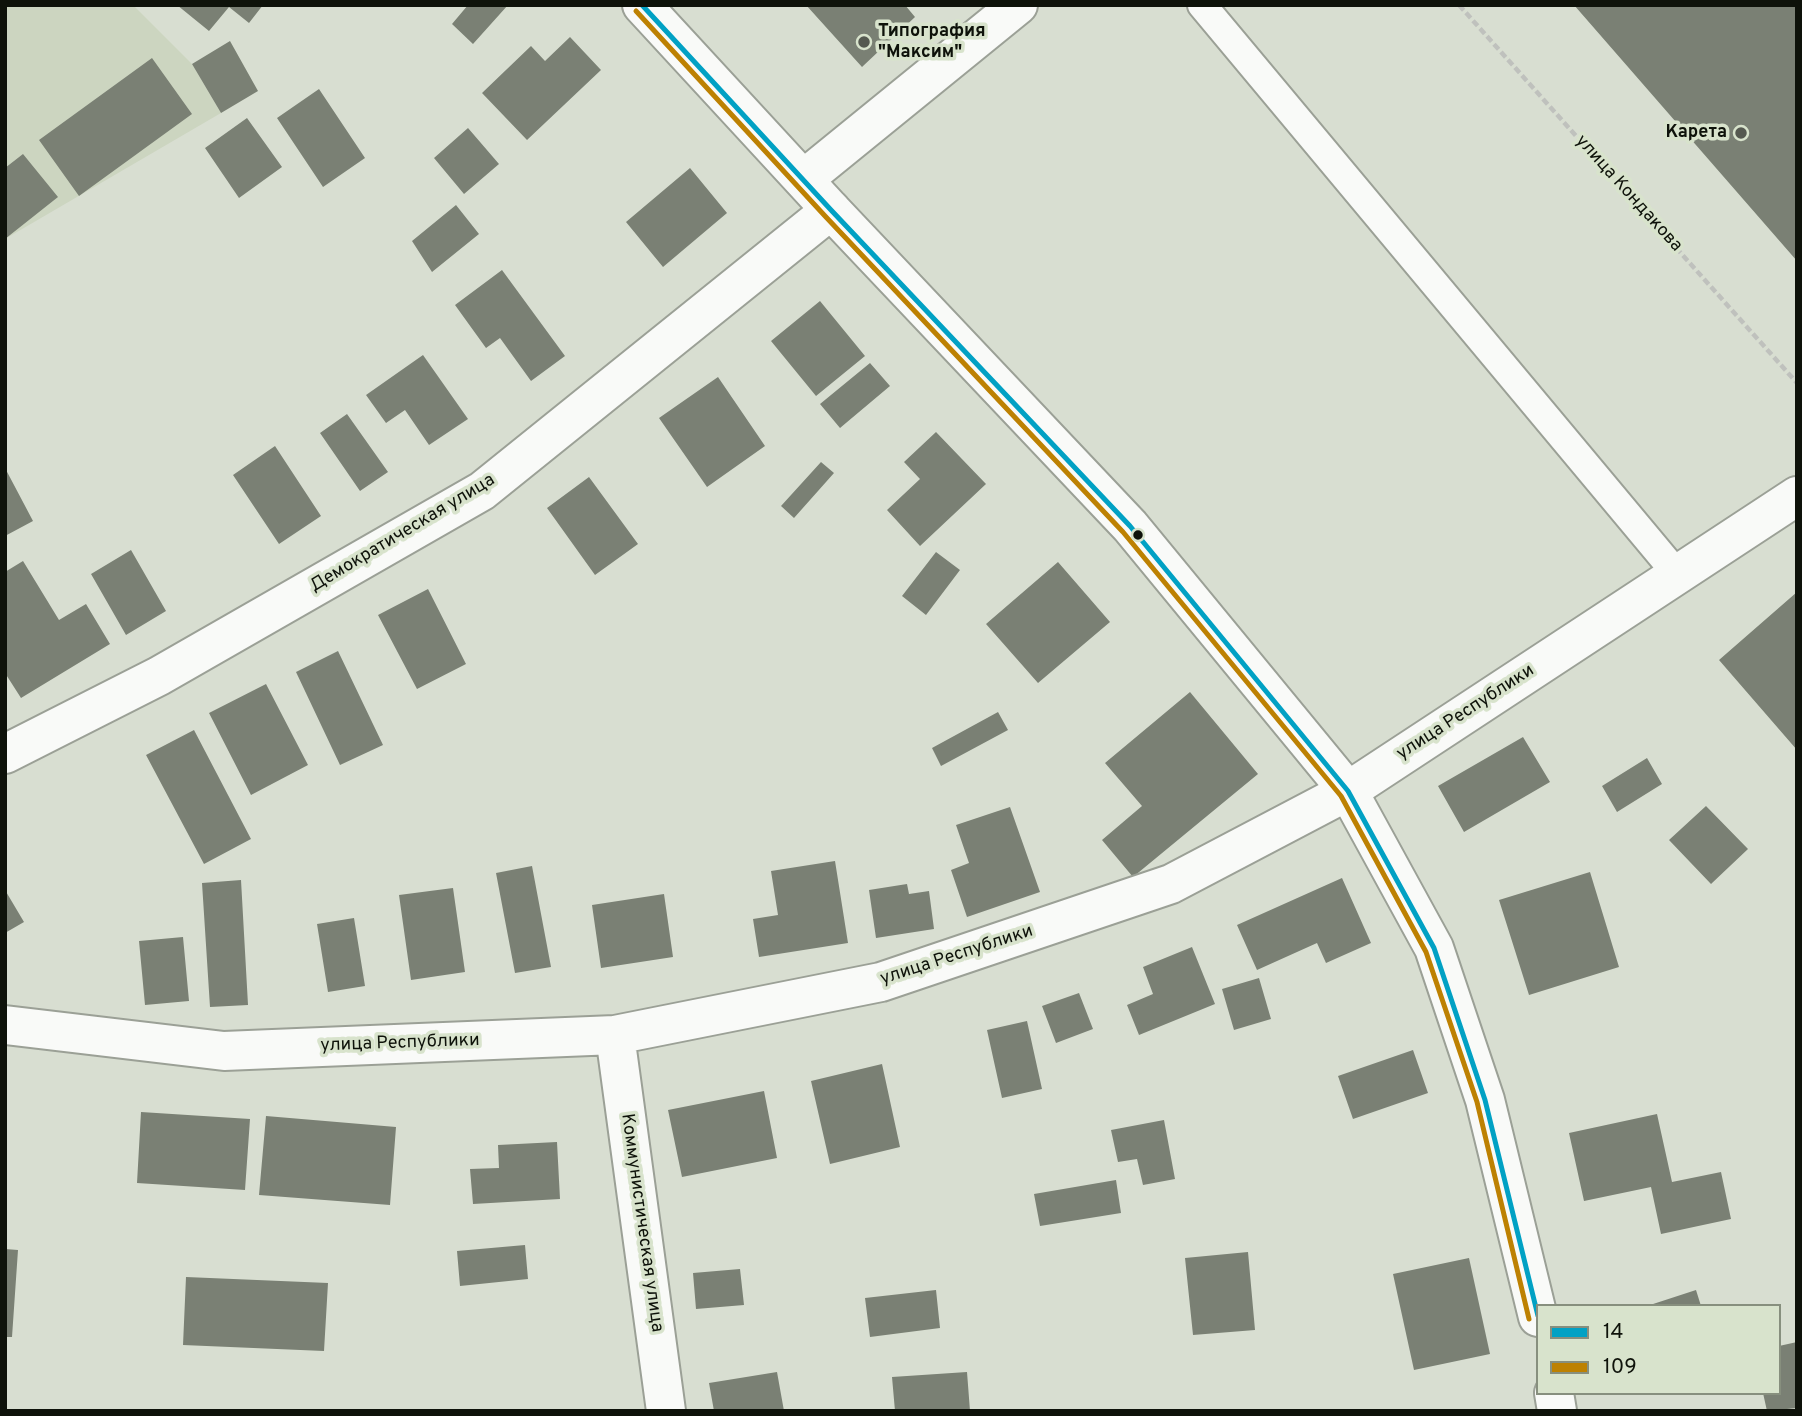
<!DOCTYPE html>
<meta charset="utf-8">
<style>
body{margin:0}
#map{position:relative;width:1802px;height:1416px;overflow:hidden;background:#d8ded1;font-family:Overpass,sans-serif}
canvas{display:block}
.frame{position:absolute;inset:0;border:7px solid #0e120a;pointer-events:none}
.legend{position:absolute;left:1536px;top:1304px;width:245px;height:91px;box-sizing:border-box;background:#d8e3cc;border:2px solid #878f7e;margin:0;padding:9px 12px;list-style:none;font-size:21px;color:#0e120a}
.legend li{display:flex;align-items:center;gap:14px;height:35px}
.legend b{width:35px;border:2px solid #878f7e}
</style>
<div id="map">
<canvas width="1802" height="1416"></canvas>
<div class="frame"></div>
<ul class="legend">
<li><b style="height:9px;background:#01a1c4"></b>14</li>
<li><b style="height:9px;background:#bd8102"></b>109</li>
</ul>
</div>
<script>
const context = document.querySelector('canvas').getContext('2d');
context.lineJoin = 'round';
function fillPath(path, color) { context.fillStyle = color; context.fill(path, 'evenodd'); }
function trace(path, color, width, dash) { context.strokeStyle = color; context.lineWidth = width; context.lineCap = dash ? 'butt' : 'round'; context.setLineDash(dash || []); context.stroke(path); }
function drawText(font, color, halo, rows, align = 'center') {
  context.font = font + ' Overpass,sans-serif'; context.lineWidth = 7; context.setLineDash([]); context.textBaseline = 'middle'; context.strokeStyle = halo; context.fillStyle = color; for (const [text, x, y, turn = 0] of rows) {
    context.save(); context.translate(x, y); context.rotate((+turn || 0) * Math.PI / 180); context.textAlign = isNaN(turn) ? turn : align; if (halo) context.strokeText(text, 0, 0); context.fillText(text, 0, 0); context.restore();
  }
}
fillPath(new Path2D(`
 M 5,5 L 133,5 L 192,64 L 221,113 L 5,239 Z`), '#ccd5c0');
fillPath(new Path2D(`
 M 177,5 L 263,5 L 249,23 L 229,7 L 209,31 Z
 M 468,5 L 508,5 L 473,44 L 452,24 Z
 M 806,5 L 905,5 L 915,17 L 862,67 Z
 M 1574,5 L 1797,5 L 1797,261 Z
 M 570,37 L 601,70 L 527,140 L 482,93 L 531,46 L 545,61 Z
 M 230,41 L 258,91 L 221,113 L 192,64 Z
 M 152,58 L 192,114 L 79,196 L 39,140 Z
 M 319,89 L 365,158 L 323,187 L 277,118 Z
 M 247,118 L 282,167 L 239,198 L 205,148 Z
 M 468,128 L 499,164 L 464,194 L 434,158 Z
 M 23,154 L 58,197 L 5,239 L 5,168 Z
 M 690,168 L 727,213 L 663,267 L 626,222 Z
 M 456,205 L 479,234 L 432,272 L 412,241 Z
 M 502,270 L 565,356 L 531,381 L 500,338 L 486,348 L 455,305 Z
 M 820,301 L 865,356 L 816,396 L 771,341 Z
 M 423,355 L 468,419 L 429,445 L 405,410 L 386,423 L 366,395 Z
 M 870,363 L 890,386 L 840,428 L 820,404 Z
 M 718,377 L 765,446 L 707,487 L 659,418 Z
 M 347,414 L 388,472 L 360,491 L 320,433 Z
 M 936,432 L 986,484 L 920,546 L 887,510 L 920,479 L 904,462 Z
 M 275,446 L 321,516 L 279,544 L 233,475 Z
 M 821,462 L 834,473 L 794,518 L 781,506 Z
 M 5,468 L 33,521 L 5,536 Z
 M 589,477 L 638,544 L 595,575 L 547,508 Z
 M 131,550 L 166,611 L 126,635 L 91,574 Z
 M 936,552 L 960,570 L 926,615 L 902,596 Z
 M 23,561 L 59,620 L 86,604 L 110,644 L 21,698 L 5,673 L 5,572 Z
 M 1058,562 L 1110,622 L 1038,683 L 986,624 Z
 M 428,589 L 466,664 L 417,689 L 378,615 Z
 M 1797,592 L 1797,750 L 1719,660 Z
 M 338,651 L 383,745 L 340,765 L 296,672 Z
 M 266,684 L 308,765 L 251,795 L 209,713 Z
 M 1190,692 L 1258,774 L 1133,877 L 1102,840 L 1142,806 L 1105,763 Z
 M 998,712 L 1008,730 L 941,766 L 932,748 Z
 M 194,730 L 251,839 L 204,864 L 146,755 Z
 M 1523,737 L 1550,782 L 1464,832 L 1438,786 Z
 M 1647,758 L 1662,784 L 1617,812 L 1602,786 Z
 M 1706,806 L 1748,849 L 1711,884 L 1669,840 Z
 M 1010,807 L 1040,892 L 967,917 L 951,870 L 969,863 L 956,825 Z
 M 835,861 L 848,943 L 759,957 L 753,919 L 778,915 L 771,871 Z
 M 532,866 L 551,967 L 515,973 L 496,873 Z
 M 1590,872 L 1619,967 L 1529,995 L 1499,900 Z
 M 1342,878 L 1371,943 L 1326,963 L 1317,943 L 1257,970 L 1237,925 Z
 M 241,880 L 248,1005 L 210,1007 L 202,883 Z
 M 907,884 L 909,894 L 929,891 L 934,929 L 876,938 L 869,890 Z
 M 453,888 L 465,972 L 411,980 L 399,895 Z
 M 5,890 L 24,922 L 5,933 Z
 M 664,894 L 673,957 L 601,968 L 592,905 Z
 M 354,918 L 365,986 L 328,992 L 317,924 Z
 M 183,937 L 189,1001 L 145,1005 L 139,941 Z
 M 1192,947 L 1215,1004 L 1139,1035 L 1127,1005 L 1153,994 L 1143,967 Z
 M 1259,978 L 1271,1019 L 1234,1030 L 1222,989 Z
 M 1079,993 L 1093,1029 L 1056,1043 L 1042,1006 Z
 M 1027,1021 L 1042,1089 L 1002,1098 L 987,1030 Z
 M 1413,1050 L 1428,1093 L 1353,1119 L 1338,1076 Z
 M 882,1064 L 900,1147 L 830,1164 L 811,1081 Z
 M 764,1091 L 777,1158 L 682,1177 L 668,1110 Z
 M 141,1112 L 250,1119 L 245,1190 L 137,1183 Z
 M 1657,1114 L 1672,1182 L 1721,1172 L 1731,1219 L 1661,1234 L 1651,1187 L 1584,1201 L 1569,1133 Z
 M 266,1116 L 396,1127 L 390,1205 L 259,1195 Z
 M 1164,1120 L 1175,1179 L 1143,1185 L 1137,1159 L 1118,1162 L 1111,1130 Z
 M 557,1142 L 560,1199 L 473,1204 L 470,1169 L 499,1168 L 498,1145 Z
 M 1116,1180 L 1121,1213 L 1040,1226 L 1034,1194 Z
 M 525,1245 L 528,1279 L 460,1286 L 457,1251 Z
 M 5,1249 L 18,1250 L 12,1337 L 5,1337 Z
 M 1248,1252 L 1255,1330 L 1193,1335 L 1185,1258 Z
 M 1469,1258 L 1490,1354 L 1414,1370 L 1393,1274 Z
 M 740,1269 L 744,1305 L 696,1309 L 693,1273 Z
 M 186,1277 L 328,1283 L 324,1351 L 183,1345 Z
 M 936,1290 L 940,1328 L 870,1337 L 865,1298 Z
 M 1696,1290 L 1701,1306 L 1650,1306 L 1650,1305 Z
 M 1797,1342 L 1797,1408 L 1767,1411 L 1763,1393 L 1779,1393 L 1779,1346 Z
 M 777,1372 L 784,1411 L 714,1411 L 709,1383 Z
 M 967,1372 L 970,1411 L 895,1411 L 892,1377 Z`), '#7a8074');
const service = new Path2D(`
 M 1202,5 L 1677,574`);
const minor = new Path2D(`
 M 804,179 L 1018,5
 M 5,754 L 159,676 L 482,491 L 831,210
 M 5,1025 L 224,1051 L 615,1035 L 881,982 L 1171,884 L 1348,791 L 1797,496
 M 615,1035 L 666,1411`);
const secondary = new Path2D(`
 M 642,5 L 831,210 L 1130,526 L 1348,791 L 1434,948 L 1485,1100 L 1538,1317
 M 1554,1393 L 1557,1411`);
trace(service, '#9ba096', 32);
trace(minor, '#9ba096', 42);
trace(secondary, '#9ba096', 42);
trace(new Path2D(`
 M 1459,5 L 1797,383`), '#bfc1bd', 4.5, [7, 3.5]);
trace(service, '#f9faf8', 28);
trace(minor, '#f9faf8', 38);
trace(secondary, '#f9faf8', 38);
trace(new Path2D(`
 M 642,5 L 831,210 L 1130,526 L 1348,791 L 1434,948 L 1485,1100 L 1538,1316`), '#01a1c4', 5);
trace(new Path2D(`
 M 636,11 L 825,216 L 1123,532 L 1341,796 L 1426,952 L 1477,1102 L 1529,1319`), '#bd8102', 5);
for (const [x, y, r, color] of [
 [864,42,7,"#555950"],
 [1741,133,7,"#555950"],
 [1138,535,6,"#0e120a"]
]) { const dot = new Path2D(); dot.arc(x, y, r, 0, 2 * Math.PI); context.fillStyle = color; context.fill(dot); trace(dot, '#d8e3cc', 2.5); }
drawText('bold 18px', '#0e120a', '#d8e3cc', [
 ["Типография",878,32],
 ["\"Максим\"",878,53],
 ["Карета",1727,133,"right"]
], 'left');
drawText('18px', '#0e120a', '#d8e3cc', [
 ["улица Кондакова",1628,194,48],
 ["Демократическая улица",403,534,-31],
 ["улица Республики",1466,713,-33],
 ["улица Республики",957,956,-18],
 ["улица Республики",400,1044,-2],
 ["Коммунистическая улица",641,1223,82]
]);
</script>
